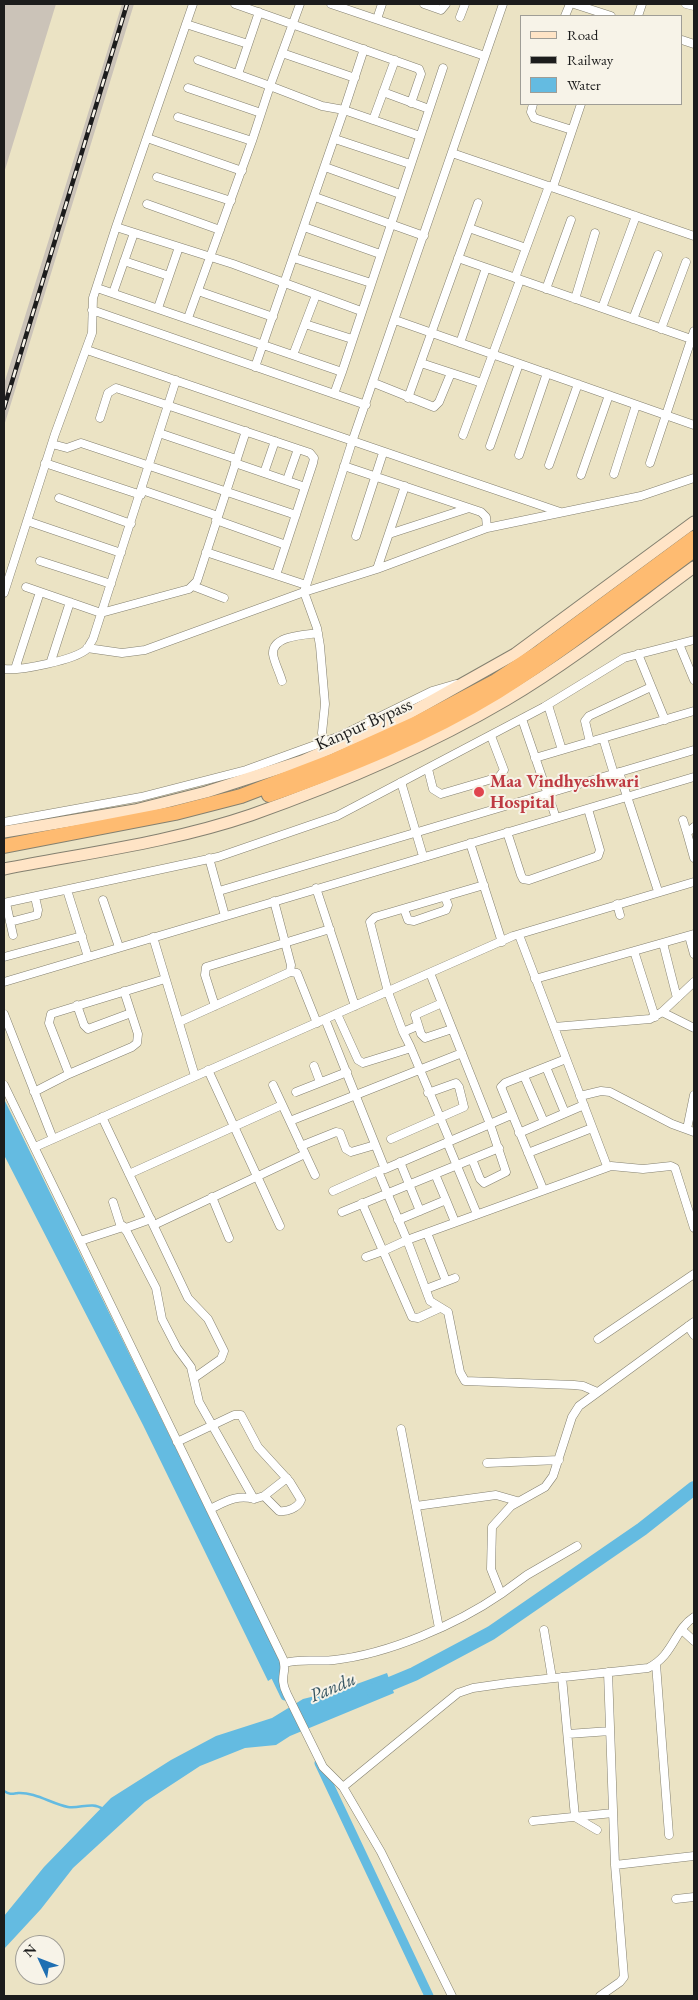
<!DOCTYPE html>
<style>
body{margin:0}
#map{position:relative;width:698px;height:2000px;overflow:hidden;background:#ebe3c4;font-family:"EB Garamond",serif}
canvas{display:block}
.frame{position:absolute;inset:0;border:5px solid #1c1c1c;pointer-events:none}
.legend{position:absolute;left:520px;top:15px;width:162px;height:90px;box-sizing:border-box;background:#f7f3e8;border:1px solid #9f9d96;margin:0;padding:6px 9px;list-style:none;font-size:15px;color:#1c1c1c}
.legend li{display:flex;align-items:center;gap:10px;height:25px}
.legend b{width:25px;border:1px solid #9f9d96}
.north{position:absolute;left:15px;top:1935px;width:50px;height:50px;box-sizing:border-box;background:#f7f3e8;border:1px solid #9f9d96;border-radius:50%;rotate:313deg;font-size:14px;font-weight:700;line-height:20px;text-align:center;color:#1c1c1c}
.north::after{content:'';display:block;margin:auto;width:18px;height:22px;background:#1f6fb2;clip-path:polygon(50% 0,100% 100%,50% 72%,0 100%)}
</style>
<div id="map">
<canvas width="698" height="2000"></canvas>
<div class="frame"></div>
<ul class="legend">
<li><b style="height:6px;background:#ffe4c6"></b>Road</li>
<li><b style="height:6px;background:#1c1c1c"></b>Railway</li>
<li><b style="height:14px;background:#64bbe1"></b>Water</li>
</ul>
<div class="north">N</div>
</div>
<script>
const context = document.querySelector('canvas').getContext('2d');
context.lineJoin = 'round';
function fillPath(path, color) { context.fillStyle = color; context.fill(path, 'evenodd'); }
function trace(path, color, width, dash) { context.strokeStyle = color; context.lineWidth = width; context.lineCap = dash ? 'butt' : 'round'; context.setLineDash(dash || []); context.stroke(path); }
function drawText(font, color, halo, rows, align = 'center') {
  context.font = font + ' "EB Garamond",serif'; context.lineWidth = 4; context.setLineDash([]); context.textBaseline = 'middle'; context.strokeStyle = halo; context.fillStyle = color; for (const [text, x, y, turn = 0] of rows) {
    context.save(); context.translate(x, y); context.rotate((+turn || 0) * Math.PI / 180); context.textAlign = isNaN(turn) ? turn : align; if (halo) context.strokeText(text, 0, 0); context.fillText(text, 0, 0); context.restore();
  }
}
fillPath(new Path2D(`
 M 4,4 L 56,4 L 4,173 Z
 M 122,4 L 134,4 L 4,426 L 4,384 Z`), '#cbc3b8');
fillPath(new Path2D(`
 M 4,1099 L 277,1654 L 284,1671 L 268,1681 L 143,1425 L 4,1155 Z
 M 387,1673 L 394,1693 L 290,1736 L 276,1745 L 245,1748 L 200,1766 L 145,1802 L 73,1868 L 41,1909 L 4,1949 L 4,1916 L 44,1867 L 111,1798 L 171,1760 L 216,1736 L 272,1718 L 303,1699 L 343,1689 Z`), '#64bbe1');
trace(new Path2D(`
 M 4,1791 C 10,1795 12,1794 18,1793 C 35,1792 52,1804 68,1807 C 80,1809 92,1801 103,1809`), '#64bbe1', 2.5);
trace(new Path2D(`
 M 271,1667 L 285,1696
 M 319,1763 L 429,1996`), '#64bbe1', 9);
trace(new Path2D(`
 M 373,1691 L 414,1674 L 491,1633 L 642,1529 L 694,1488`), '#64bbe1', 14);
const street = new Path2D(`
 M 235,4 L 419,69 L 421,74 L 411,103
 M 331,4 L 485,56
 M 424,4 L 441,10 L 446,4
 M 574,4 L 611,16
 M 686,4 L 694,6
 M 565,16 L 570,4
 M 638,16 L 642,4
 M 460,17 L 465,4
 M 377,19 L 382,4
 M 186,24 L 248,44
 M 682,40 L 694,44
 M 364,49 L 344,110 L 420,136
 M 282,53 L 355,78
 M 238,74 L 259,12
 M 188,88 L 261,113
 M 383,92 L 429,109
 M 533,104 L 531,112 L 534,118 L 572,130
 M 178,117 L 252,141
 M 373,120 L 395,60
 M 147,138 L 242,171
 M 335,139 L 410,164
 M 452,153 L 694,236
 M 325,167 L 400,194
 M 157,177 L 231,201
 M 553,187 L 581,104
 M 315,197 L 424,236
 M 147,204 L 220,230
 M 116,227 L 233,264 L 361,311
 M 304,227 L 380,254
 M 469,228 L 526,248
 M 294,258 L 371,283
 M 458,258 L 694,340
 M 124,261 L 169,276
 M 515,278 L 549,186
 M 97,288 L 342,372 L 443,68
 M 546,289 L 571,220
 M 198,291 L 273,317
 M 113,293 L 134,233
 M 575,299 L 595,233
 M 158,308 L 179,247
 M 602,308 L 636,216
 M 92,310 L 366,405
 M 188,318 L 252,141 L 270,86 L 198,60
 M 633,319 L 658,255
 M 395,320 L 694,425
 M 305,324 L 352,339
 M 661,329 L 686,262
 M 460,343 L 486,268
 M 87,350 L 560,512
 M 293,355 L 316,295
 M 421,363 L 482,383
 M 255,367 L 344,110 L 322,106 L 270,86 L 300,4
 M 374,383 L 434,407 L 439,402 L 451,373
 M 334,394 L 342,372
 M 408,398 L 478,203
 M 100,418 L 108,393 L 116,388 L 310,453 L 314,458 L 313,463 L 276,575
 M 159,433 L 236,459
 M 463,435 L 520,280
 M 52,444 L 67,448 L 81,443 L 296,515
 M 490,446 L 519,364
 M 519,455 L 547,373
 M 45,463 L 141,495
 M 235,463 L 305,487
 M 650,463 L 694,331
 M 549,465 L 578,384
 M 344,466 L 481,512 L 486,517 L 487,528
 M 264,473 L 275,441
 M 614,474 L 636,405
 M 581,475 L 609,395
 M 287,480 L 298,449
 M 142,490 L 218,516
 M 59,498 L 131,524
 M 216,520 L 286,545
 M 27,521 L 121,553
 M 389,534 L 469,508
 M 356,536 L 383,453
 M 206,552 L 306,585
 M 40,561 L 111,584
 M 377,569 L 405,486
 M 193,586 L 224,598
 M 26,587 L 101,613 L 189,589 L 197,581 L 246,431
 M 4,593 L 55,434 L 92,333 L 93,298 L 116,227 L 193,4
 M 679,644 L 694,680
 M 87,648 L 122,653 L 145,650 L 304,592 L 377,569 L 487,528 L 641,496 L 694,478
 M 638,654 L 665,720
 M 51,661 L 70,602
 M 4,669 C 20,671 75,660 87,649 C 89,646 91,642 93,639 L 176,380
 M 15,669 L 40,592
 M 282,681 C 280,673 274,662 273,654 C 272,635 306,635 318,633
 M 548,705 L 562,750
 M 522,719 L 556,818
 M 603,738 L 614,774
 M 324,742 L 322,733 L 325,704 L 320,646 L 317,628 L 304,592 L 352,442 L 503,4
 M 590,742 L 585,721 L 589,716 L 651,687
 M 535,758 L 694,711
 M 428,769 L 433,789 L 441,794 L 499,777 L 504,770 L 491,736
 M 619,772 L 658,891
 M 401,782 L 423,856
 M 683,820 L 687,833
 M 4,822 L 141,797 L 246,770 L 340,736 L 432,691 L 456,684
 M 694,827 L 687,833 L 694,858
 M 507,832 L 521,875 L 523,879 L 529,880 L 598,856 L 600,850 L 588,809
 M 470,843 L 502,942
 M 209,858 L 225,916
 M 316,888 L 355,1006
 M 67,890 L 88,957
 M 219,891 L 694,750
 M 103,900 L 119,947
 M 4,903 L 218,857 L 337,816 L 544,707 L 624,658 L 694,640
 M 6,903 L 13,935
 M 617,904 L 620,915
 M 404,909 L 408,920 L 414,921 L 446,910 L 448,905 L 445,897
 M 10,922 L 37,915 L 38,910 L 35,897
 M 519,935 L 607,1166
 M 689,936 L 694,954
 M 153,937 L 195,1076
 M 663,943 L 677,998
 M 634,951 L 655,1017
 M 4,957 L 82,936
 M 290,972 L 297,973 L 317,1023
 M 430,973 L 490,1124 L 506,1172 L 484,1183 L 480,1179 L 472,1159
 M 535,979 L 694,934
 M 4,982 L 694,777
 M 442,1003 L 415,1015 L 421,1034 L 425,1038 L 452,1029
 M 77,1005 L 84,1025 L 88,1029 L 131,1013
 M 215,1006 L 205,975 L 206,967 L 330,929
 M 662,1012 L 694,1028
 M 4,1014 L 53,1139
 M 337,1014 L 358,1060 L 363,1063 L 408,1049 L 410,1046 L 403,1032 L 417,1026
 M 325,1019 L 385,1169 L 378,1171 L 407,1240 L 383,1251 L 412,1317 L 418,1318 L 440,1308
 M 179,1022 L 290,972 L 291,965 L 274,901
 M 554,1027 L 650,1019 L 662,1012 L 694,982
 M 403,1032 L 388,992 L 370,922 L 375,917 L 484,885
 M 410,1046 L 450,1141
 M 314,1066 L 320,1082
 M 546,1067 L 565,1113
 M 208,1070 L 280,1226
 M 69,1074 L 132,1047 L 137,1043 L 138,1034 L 124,991
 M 524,1076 L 544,1122
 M 4,1085 L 283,1659 C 288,1672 278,1676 287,1694 L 323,1767 L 343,1787 L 381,1852 L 452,1996
 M 273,1085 L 315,1175
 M 34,1092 L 69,1074 L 49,1023 L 51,1014 L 165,979
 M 296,1092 L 347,1072
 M 580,1096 L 601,1091 L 610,1092 L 672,1124 L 694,1132
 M 102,1117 L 188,1298 L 208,1319 L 224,1351 L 221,1359 L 194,1378
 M 290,1121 L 462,1053
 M 687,1129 L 694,1095
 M 519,1133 L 584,1105
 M 391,1139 L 464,1107 L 459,1087 L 456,1083 L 428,1093
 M 447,1142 L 477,1214
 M 301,1146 L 336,1132 L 340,1133 L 346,1149 L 351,1152 L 375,1145
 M 35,1147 L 513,936 L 694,882
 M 528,1153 L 592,1128
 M 400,1162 L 420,1211
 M 385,1169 L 511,1115
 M 129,1174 L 282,1105
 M 543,1189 L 501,1087 L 505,1083 L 566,1059
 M 333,1191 L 378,1171
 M 212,1197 L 229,1238
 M 446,1200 L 455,1222
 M 113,1202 L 120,1224 L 126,1228 L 151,1219
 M 362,1203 L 383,1251 L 366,1257
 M 342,1212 L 499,1148
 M 398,1220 L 446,1200 L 435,1174
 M 154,1225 L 305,1154
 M 427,1233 L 446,1281
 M 80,1241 L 123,1227 L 127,1232 L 156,1288 L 162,1319 L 177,1348 L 191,1367 L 199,1402 L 254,1499
 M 426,1289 L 455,1278
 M 688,1326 L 694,1335
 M 598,1339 L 694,1274
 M 597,1392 L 583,1386 L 574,1385 L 465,1381 L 460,1372 L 448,1312 L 430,1301 L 407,1240 L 611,1166 L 643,1169 L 671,1166 L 675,1168 L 694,1228
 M 401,1429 L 439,1628
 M 177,1442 L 234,1415 L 241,1415 L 258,1447 L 290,1482 L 301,1500 C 298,1508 287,1512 279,1511 L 264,1496 L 254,1499 C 237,1494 225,1502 210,1509
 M 487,1463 L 559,1460
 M 264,1496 L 287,1478
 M 416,1506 L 496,1495 L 517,1501
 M 501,1594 L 527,1575 L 577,1546
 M 544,1630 L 552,1678
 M 682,1630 L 694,1641
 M 285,1663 C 301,1658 317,1662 334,1660 C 388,1654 456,1625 501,1594 L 491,1569 L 492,1527 L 511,1506 L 545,1487 L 553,1476 L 572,1417 L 579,1406 L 694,1322
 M 656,1664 L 669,1835
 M 562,1677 L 575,1817 L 597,1830
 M 568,1734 L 610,1731
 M 343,1787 L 458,1693 L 473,1688 L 508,1683 L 648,1668 C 674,1655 674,1630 694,1617
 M 533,1821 L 613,1813
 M 615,1865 L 694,1856
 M 676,1899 L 694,1897
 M 600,1996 L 620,1982 L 624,1977 L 615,1865 L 608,1672`);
const secondary = new Path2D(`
 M 4,832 L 135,810 L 206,792 L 302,761 L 403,717 L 515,654 L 694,522
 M 4,869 C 86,853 172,842 251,815 C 339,784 426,747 506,700 C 572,661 633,612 694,567`);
const highway = new Path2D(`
 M 269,795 C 347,767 425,736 497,692 C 566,649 629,598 694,550
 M 4,846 L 175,813 L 241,796 L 335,760 L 415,724 L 494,682 L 541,651 L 694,538`);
trace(street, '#848070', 9);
trace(secondary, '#848070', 13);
trace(highway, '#848070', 16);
trace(street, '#fff', 8);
trace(secondary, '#ffe4c6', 11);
trace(highway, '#febb71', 14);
const rail = new Path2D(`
 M 4,408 L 127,4`);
trace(rail, '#1c1c1c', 4.5);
trace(rail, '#f7f3e8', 2.5, [8]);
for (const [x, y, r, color] of [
 [479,792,6,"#e0444e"]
]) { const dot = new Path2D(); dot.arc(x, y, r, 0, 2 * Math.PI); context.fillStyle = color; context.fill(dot); trace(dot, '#f7f3e8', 2); }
drawText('18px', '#1c1c1c', '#f7f3e8', [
 ["Kanpur Bypass",364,725,-24]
]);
drawText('bold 18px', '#be3a42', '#f7f3e8', [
 ["Maa Vindhyeshwari",490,782],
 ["Hospital",490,803]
], 'left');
drawText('italic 19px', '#355461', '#f7f3e8', [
 ["Pandu",333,1688,-23]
]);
</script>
